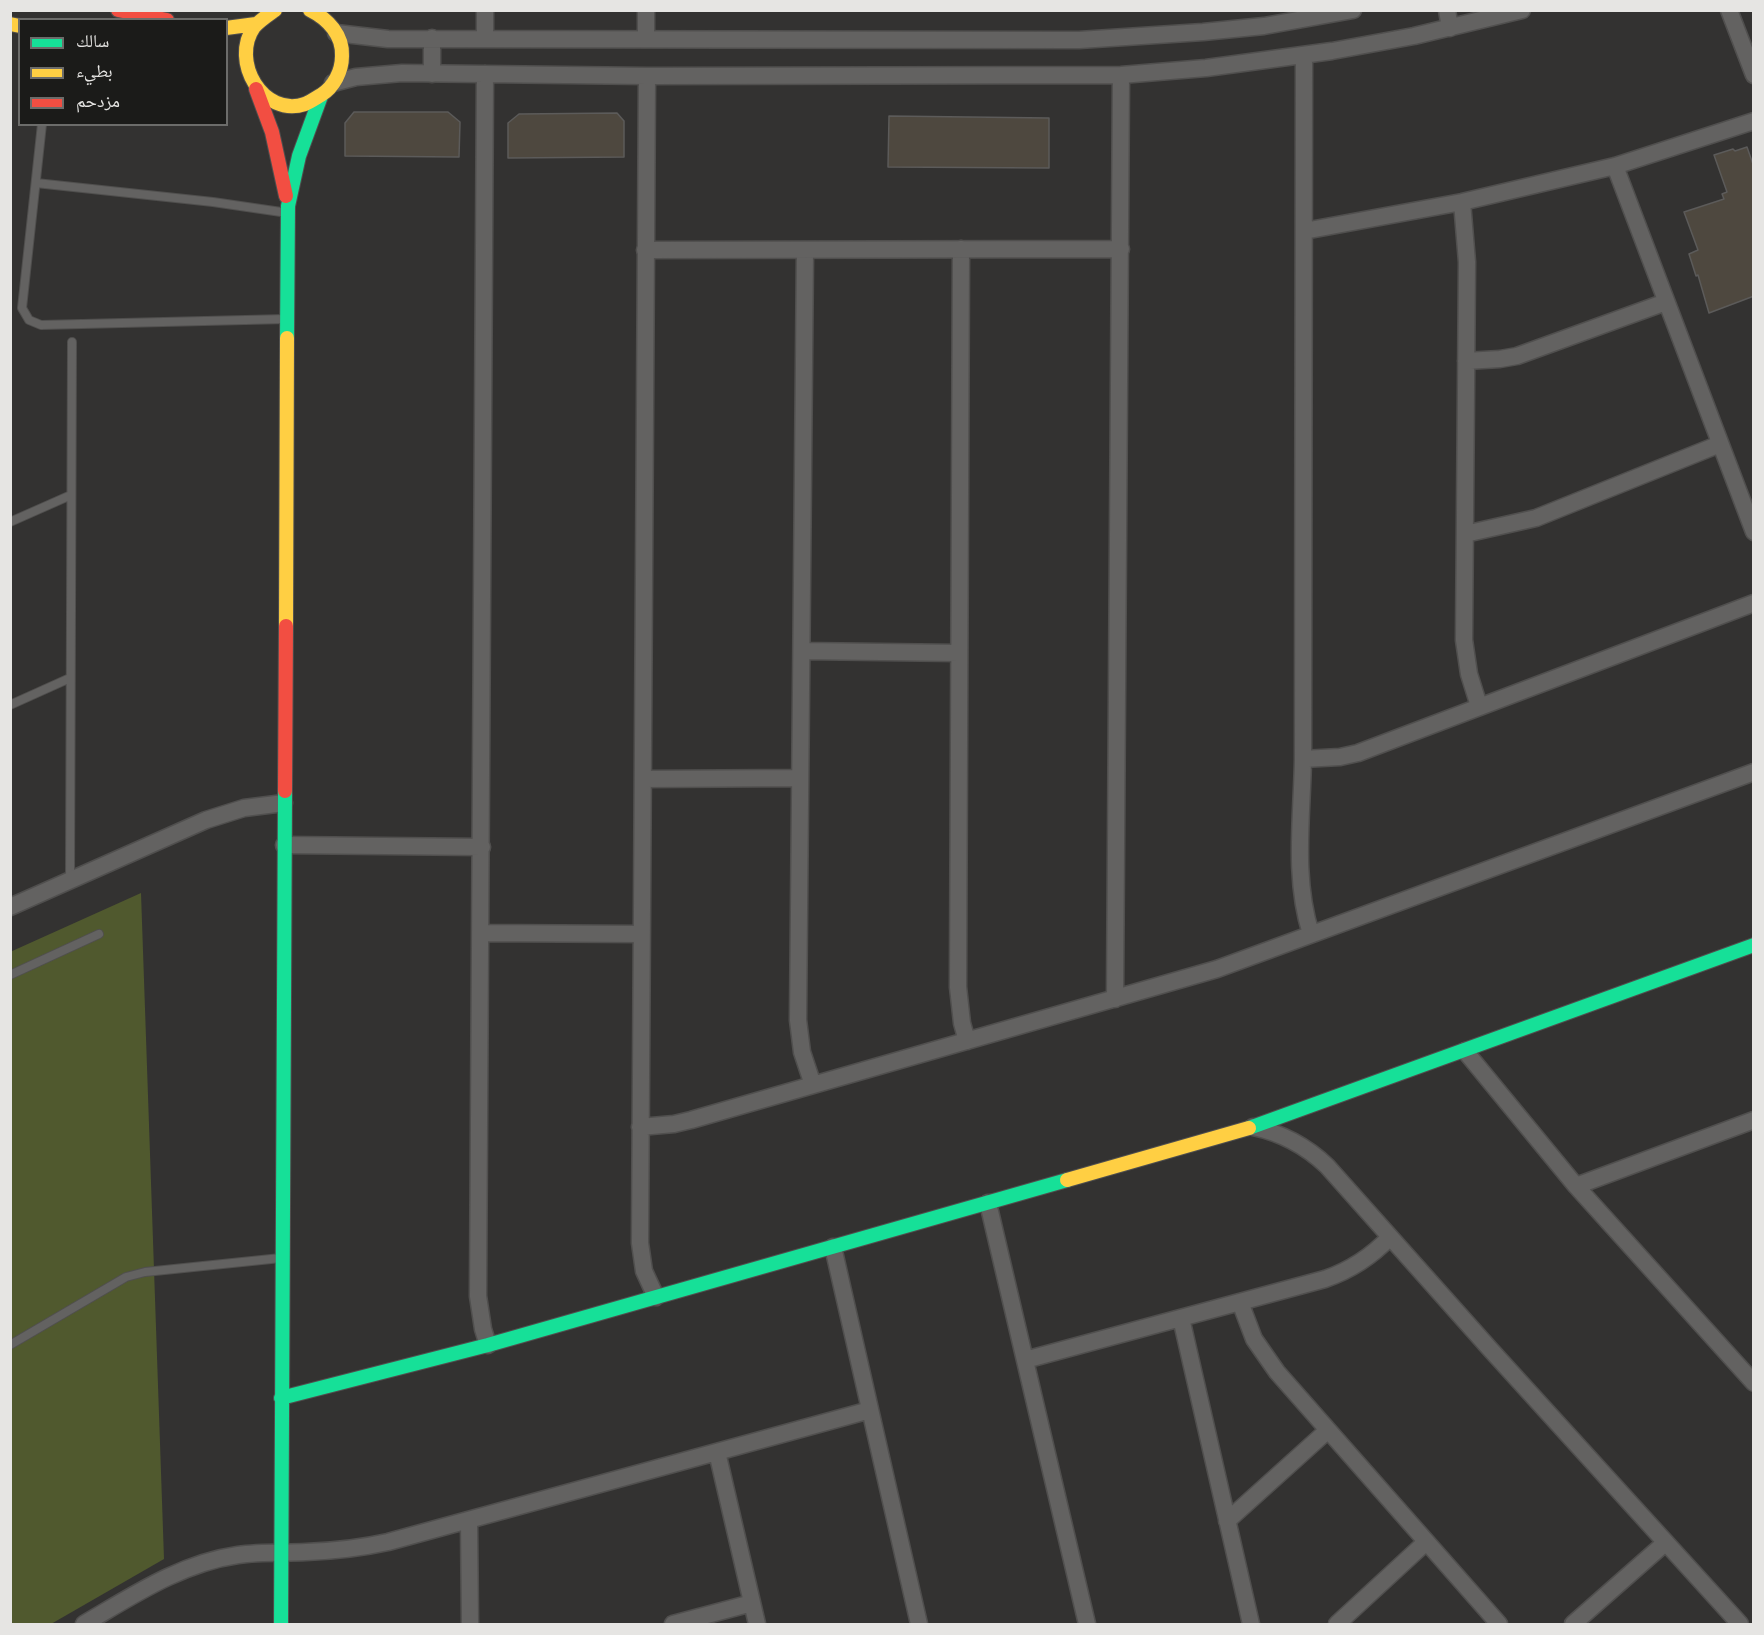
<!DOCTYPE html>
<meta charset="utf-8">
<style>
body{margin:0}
#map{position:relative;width:1764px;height:1635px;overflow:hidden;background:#333231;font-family:"Varela Round","Noto Naskh Arabic",sans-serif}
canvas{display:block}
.frame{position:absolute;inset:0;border:12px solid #e6e5e3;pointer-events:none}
.legend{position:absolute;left:18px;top:18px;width:210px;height:108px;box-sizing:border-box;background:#1b1b19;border:2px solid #6c6c6a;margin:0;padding:8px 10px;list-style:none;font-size:18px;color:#e6e5e3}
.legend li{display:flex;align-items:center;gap:12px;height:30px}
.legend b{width:30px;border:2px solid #6c6c6a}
</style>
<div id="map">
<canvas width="1764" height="1635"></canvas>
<div class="frame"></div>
<ul class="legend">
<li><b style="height:8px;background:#16e098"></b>سالك</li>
<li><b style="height:8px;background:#ffcf43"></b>بطيء</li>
<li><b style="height:8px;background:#f24e42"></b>مزدحم</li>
</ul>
</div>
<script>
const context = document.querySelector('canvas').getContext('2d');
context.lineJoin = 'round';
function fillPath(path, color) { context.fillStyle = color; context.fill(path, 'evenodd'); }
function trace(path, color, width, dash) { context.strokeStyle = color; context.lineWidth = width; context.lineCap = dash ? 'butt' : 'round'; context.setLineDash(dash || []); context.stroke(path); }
fillPath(new Path2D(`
 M 141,893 L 164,1559 L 51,1624 L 11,1624 L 10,952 Z`), '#50592e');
const building = new Path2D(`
 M 354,112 L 448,112 L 460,122 L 459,157 L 345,156 L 345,123 Z
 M 617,113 L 624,121 L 624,157 L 508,158 L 508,123 L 519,114 Z
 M 889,116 L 1049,118 L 1049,168 L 888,167 Z
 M 1747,147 L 1754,167 L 1754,296 L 1709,313 L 1698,275 L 1696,276 L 1689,254 L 1698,250 L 1684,212 L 1724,199 L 1722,194 L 1727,192 L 1714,155 L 1733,149 L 1735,151 Z`);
fillPath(building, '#4e483f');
trace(building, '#5c5b5a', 1.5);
const lane = new Path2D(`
 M 42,124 L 22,308 L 29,320 L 41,325 L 286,319
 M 36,183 L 213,202 L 288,213
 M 10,522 L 71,495
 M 10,705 L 70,678
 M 70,881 L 72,342
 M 10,975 L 99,934
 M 10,1345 L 126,1277 L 145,1272 L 281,1258`);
const street = new Path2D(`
 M 646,10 L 646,39
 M 1447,10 L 1450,28
 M 1729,10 L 1754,75
 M 336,33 L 388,39 L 1079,40 L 1203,32 L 1264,26 L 1353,10
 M 485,37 L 485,10
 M 1304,56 L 1303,759 C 1302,817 1293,878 1311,934
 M 432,74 L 432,38
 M 485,74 L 478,1296 L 483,1329 L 488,1345
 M 647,76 L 640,1243 L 644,1271 L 656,1297
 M 333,83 L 356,77 L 402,73 L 647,76 L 1121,75 L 1206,68 L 1332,51 L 1414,36 L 1522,10
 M 1615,166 L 1754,532
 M 1462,202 L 1467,262 L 1464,640 L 1469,674 L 1479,706
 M 1304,231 L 1462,202 L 1615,166 L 1754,121
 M 961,249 L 958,987 L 962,1023 L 967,1041
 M 645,250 L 1121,249
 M 805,250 L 798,1020 L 802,1052 L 813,1085
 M 1466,361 L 1500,359 L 1517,356 L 1666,302
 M 1465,534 L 1536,518 L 1720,444
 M 802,651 L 959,653
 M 1303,759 L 1340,757 L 1358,753 L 1754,603
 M 643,779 L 800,778
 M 284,845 L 482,847
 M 10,907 L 206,820 L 244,808 L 284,803
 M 481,933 L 641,934
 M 1115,999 L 1121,75
 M 1465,1051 L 1576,1186 L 1754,1383
 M 640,1127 L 674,1124 L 691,1120 L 1217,969 L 1754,772
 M 1253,1127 C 1282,1133 1305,1145 1327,1166 L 1490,1349 L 1740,1624
 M 1576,1186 L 1754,1120
 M 988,1203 L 1087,1624
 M 833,1247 L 919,1624
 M 1240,1302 L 1254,1339 L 1277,1372 L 1499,1624
 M 1181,1318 L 1251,1624
 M 1025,1360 L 1325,1279 C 1351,1270 1371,1257 1390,1237
 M 717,1452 L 757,1624
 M 469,1520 L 470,1624
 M 1227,1521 L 1328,1430
 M 84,1624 C 132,1596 181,1563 238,1555 C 260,1552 284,1553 306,1552 C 334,1551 361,1548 388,1542 L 870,1410
 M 673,1624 L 752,1603
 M 1337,1624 L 1426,1542
 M 1573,1624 L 1665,1543`);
const fast = new Path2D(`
 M 287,338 L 288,206 L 299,156 L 321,96
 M 1249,1128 L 1754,945
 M 281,1398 L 488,1345 L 1067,1180
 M 281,1624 L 285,791`);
const slow = new Path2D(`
 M 275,10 C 268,15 259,21 254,27 C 230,61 263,118 305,104 C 310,102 316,98 321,95 C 334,87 342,71 342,56 C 343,35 328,19 310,10
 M 10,24 L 20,26
 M 226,28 L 256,24
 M 286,626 L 287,338
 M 1067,1180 L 1249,1128`);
const jam = new Path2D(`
 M 118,10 L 167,20
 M 256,89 L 272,132 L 286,196
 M 285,791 L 286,626`);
trace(lane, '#504f4e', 10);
trace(street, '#504f4e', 19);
trace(fast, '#504f4e', 16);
trace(slow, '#504f4e', 16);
trace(jam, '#504f4e', 16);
trace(lane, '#636261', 8);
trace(street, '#636261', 16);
trace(fast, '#16e098', 14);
trace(slow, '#ffcf43', 14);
trace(jam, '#f24e42', 14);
</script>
